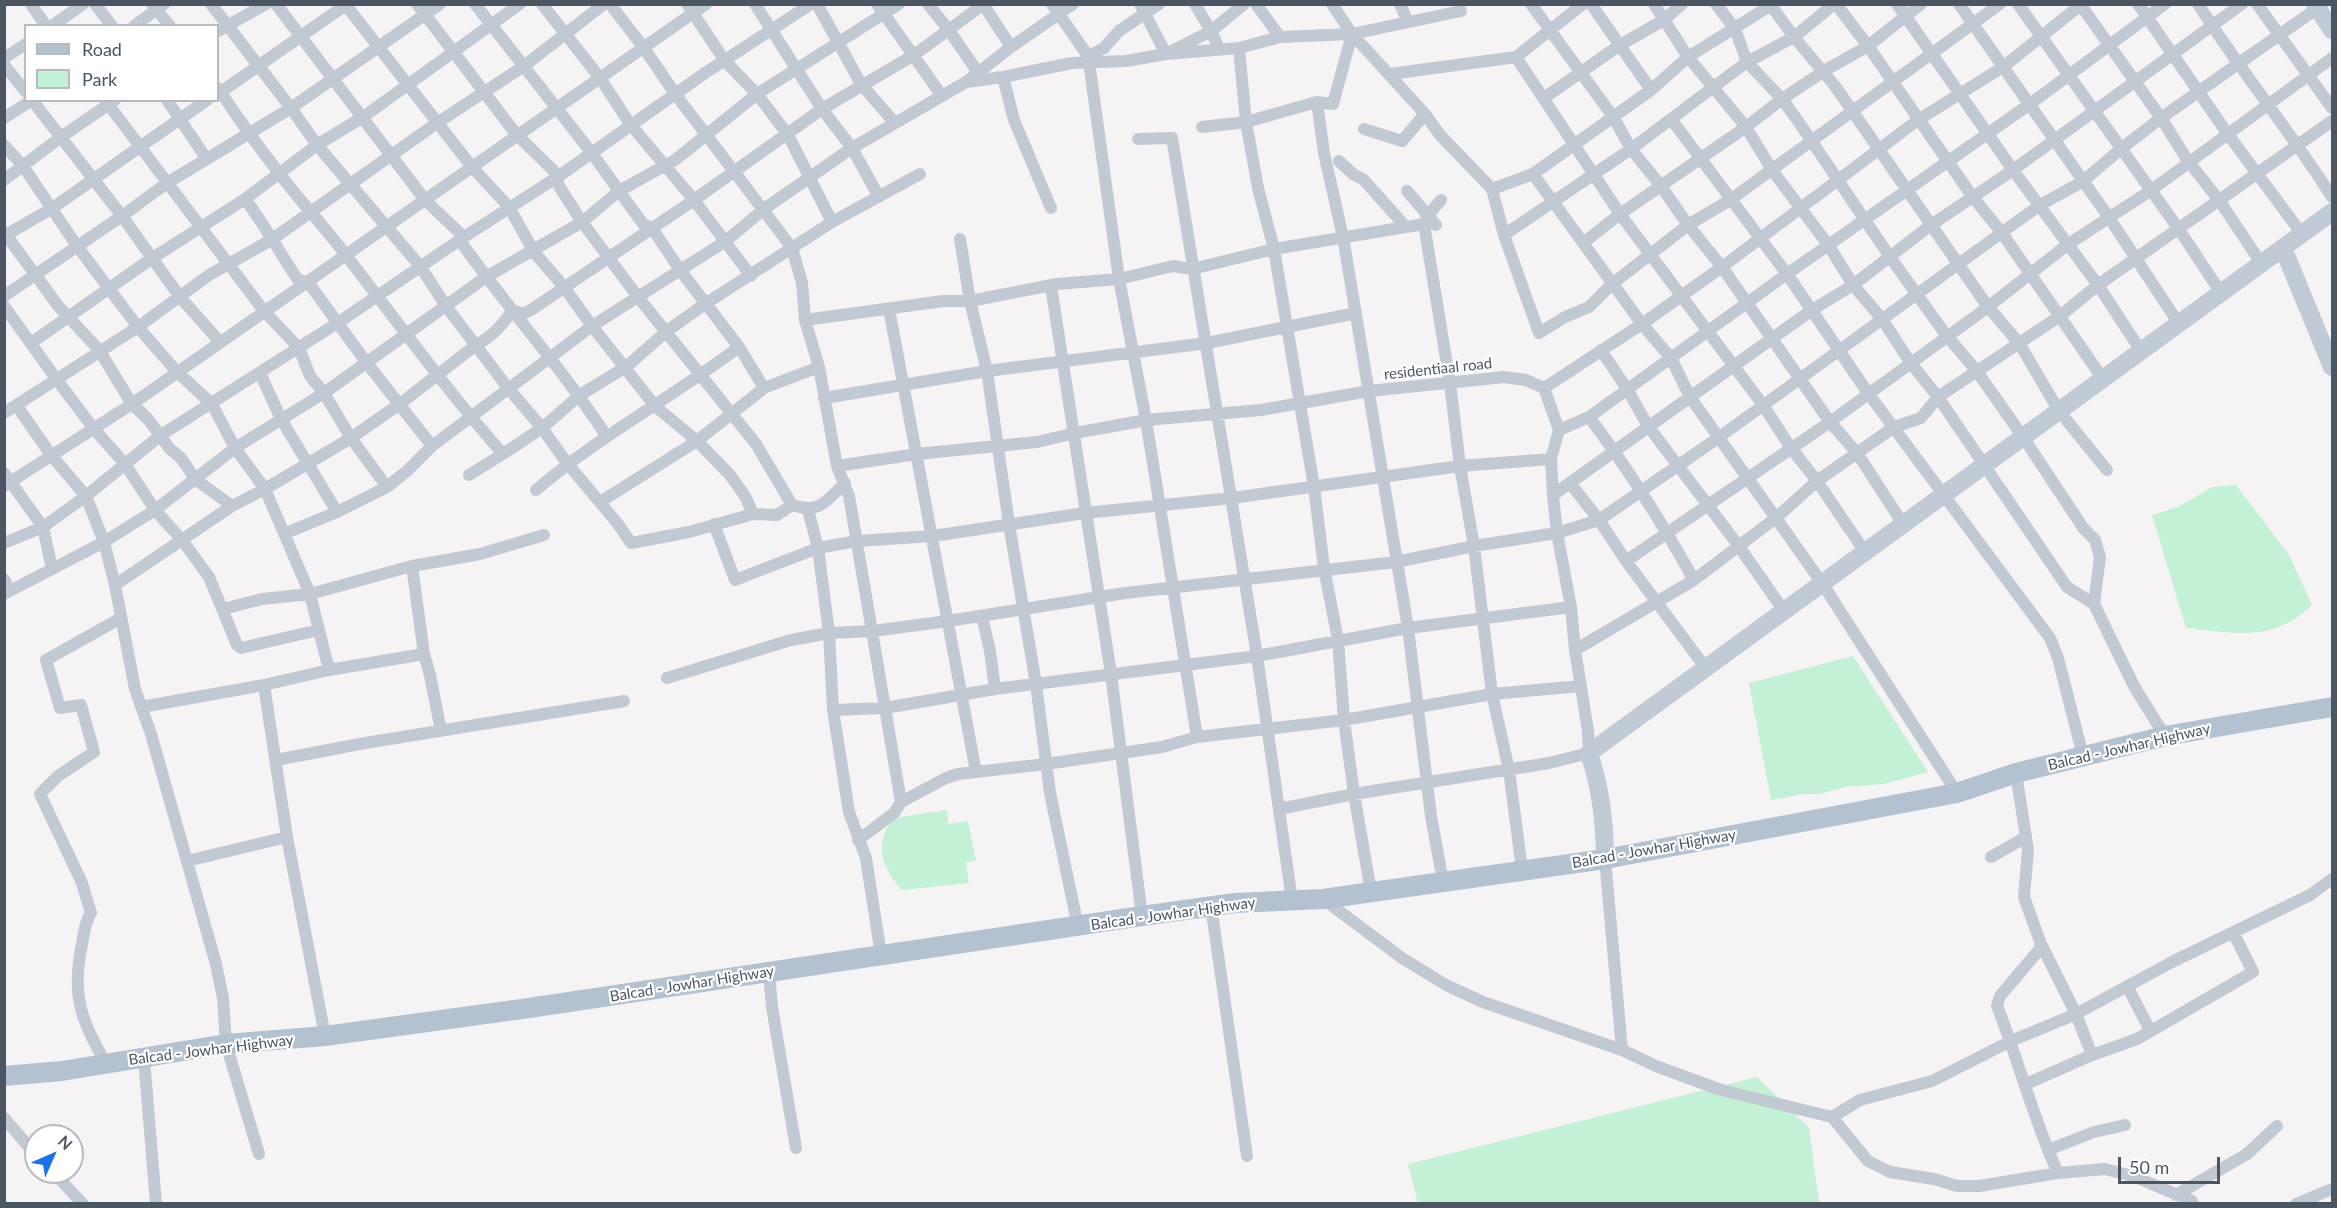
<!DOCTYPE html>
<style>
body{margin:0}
#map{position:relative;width:2337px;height:1208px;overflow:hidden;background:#f5f3f3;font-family:Lato,sans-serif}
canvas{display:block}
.frame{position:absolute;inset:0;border:6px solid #4a5661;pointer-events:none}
.legend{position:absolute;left:24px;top:24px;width:195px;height:78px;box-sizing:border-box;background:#fff;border:2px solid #b7bbc0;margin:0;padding:8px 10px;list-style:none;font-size:18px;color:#4a5661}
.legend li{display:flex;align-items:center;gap:12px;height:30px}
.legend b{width:30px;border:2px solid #b7bbc0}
.north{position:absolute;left:24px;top:1124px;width:60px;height:60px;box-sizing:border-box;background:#fff;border:2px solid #b7bbc0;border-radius:50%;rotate:45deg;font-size:16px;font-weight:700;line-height:24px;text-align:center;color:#4a5661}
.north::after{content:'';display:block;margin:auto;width:21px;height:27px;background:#1a73e8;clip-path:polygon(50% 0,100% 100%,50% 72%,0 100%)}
.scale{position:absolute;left:2118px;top:1157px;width:102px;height:27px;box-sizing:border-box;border:3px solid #4a5661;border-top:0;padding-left:8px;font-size:18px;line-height:21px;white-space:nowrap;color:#4a5661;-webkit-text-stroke:4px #fff;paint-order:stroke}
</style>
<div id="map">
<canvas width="2337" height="1208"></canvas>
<div class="frame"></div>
<ul class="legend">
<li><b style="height:8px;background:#b3c2d1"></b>Road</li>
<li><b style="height:16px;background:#c3f1d5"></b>Park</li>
</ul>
<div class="north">N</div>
<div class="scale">50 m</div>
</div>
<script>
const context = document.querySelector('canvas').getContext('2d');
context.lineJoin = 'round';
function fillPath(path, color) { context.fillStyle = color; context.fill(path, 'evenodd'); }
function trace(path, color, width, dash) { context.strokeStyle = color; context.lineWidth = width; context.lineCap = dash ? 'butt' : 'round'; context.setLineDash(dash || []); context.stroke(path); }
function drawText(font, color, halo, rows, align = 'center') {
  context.font = font + ' Lato,sans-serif'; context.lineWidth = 4.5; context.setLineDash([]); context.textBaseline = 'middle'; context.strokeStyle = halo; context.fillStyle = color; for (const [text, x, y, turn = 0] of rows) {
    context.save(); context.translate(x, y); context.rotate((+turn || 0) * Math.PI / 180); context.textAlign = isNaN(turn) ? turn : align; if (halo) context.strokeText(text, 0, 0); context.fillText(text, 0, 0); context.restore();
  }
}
fillPath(new Path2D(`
 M 2236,485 L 2289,555 L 2312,605 C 2273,643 2235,633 2186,628 L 2152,515 L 2180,506 L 2212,487 Z
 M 1853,656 L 1928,772 L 1884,784 L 1844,787 L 1820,794 L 1803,794 L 1771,800 L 1749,683 Z
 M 947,810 L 948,824 L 968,821 L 976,861 L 966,862 L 969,883 L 902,890 C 882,867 873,845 893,818 Z
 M 1757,1077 L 1809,1128 L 1819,1203 L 1418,1203 L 1408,1164 Z`), '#c3f1d5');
trace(new Path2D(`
 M 31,4 L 46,26
 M 95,4 L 112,26
 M 152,4 L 170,26
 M 211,4 L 291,108 L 317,145 L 420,266 L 446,306 L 508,388 L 542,428 L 567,463 L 618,524 L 631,543 L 689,532 L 753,514 L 777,515 L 792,505 C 820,514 825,502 845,483
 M 276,4 L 425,200 L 464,237 L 461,242 C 508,309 563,369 607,437
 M 345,4 L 472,167 L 509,207 L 534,252 L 564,287 L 592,326 L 655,406 L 697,441 L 730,475 L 745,496 L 753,514
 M 417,4 L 516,134 L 559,176 L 557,183 L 582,222 L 638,297 L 756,444 L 792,505
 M 475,4 L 591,152 L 643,224 L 652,228 L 680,270 L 739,347 L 764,388
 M 542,4 L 600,78 L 630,124 L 694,200 L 751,276
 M 610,4 L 644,48 L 676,95 L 792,248 L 802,283 L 805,320 L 819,367 L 837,466 L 849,496 L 901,802 L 894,813 L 858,840
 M 687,4 L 725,61 L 757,94 L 788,135 L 832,222
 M 755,4 L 822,109 L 852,148 L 879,197
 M 817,4 L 861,84 L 894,122
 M 877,4 L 942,96
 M 928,4 L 948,29 L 977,71
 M 983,4 L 1011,47
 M 1052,4 L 1088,56 L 1089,62 L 1119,279 L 1146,420 L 1197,737
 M 1140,4 L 1166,54 L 1211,31 L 1244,4
 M 1195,4 L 1211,31 L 1219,49
 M 1256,4 L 1280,37
 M 1332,4 L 1352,34 L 1425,114 L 1440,135 L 1492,189 L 1504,235 L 1539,333 L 1565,317 L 1589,307 L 1612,284 L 1688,225 L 1730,200 L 2000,4
 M 1400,4 L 1408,22
 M 1531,4 L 1614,118 L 1631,149 L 1661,186 L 1688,225 L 1722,267 L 1830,422 L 1857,453 L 1903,524
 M 1591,4 L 1651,90
 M 1654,4 L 1688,57 L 1746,127 L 1772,170 L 1829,246 L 1853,285 L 1882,319 L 1910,362 L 1938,397 L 2067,587 L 2094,604 L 2135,688 L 2165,736
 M 1716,4 L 1735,29 L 1747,62 L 1782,99 L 1798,121 L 1890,257 L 1946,335 L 1976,370 L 2023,437 L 2084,529 L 2095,540 L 2100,557 L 2094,604
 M 1770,4 L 1794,37 L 1835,86 L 1988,307 L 2019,343 L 2059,411 L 2107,470
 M 1836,4 L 1868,46 L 1972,196 L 2002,233 L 2103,379
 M 1897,4 L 2013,170 L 2098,285 L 2141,351
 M 1959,4 L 2110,219 L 2179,324
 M 2018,4 L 2178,228 L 2221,293
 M 2080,4 L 2161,118 L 2188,161 L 2219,200 L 2261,263
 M 2138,4 L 2227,133 L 2302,234
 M 2198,4 C 2240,70 2290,131 2332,197
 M 2257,4 L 2332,108
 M 52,26 L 83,4
 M 134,26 L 164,4
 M 218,31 L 266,4
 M 1239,48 L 1246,122 L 1258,188 L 1274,249 L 1314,487 L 1324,568 L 1338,640 L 1344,720 L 1354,794 L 1371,892
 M 1088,56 L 1104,48 L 1119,31 L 1159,4
 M 1516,57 L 1620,214 L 1763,405 L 1791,448 L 1817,481 L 1865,552
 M 4,58 L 26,44
 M 4,65 L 26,92
 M 1390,74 L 1516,57 L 1583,4
 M 1003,77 L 1014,120 L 1051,208
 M 966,82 L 1003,77 L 1072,63 L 1126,61 L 1166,54 L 1239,48 L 1280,37 L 1352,34 L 1461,11
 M 218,88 C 237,117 258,146 279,173 C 300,201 324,226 345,254 C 397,321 447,391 503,454
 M 218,94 L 347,4
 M 1544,98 L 1620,45 L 1664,20 L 1682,4
 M 32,100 L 122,216 L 180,297 L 220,342
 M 105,100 L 264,311 L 299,348 L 310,376 L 324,393 L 351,438 L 387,487
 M 167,100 L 206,158
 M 1317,102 L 1324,153 L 1343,237 L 1408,628 L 1431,816 L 1443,882
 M 4,118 L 32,100
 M 1671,119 L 1787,274 L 1868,393 L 2050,638 L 2058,658 L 2083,756
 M 1202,127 L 1246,122 L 1317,102 L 1333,104 L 1352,34
 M 1364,129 L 1402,141 L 1425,114
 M 1138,139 L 1172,138 L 1257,656 L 1292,900
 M 4,145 L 23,166 L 77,246 L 138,327 L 177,372 L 212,404 L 235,448 L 265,489 L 310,594 L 329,670
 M 1339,161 L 1354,175 L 1363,179 L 1405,226
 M 1533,174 L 1642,324 L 1671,358 L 1690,397 L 1822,583 L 1957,793
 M 4,180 L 61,137 L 115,100
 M 1492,189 L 1533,174 L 1651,90 L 1688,57 L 1773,4
 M 1407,191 L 1436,225
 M 245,199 C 264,224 280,253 298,280 L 308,282 L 366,362 L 432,446
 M 1441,200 L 1428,215 L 1424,224 L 1450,383 L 1460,466 L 1474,546 L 1492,694 L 1509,770 L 1522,870
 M 4,232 L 59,307 L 99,350 L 132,404 L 148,419 L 170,449 L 181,458 L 195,479 L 232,506
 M 1504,235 L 1631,149 L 1747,62 L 1794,37 L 1834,4
 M 4,236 L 51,209 L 207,100
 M 960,239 L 970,301 L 987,371 L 1009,524 L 1036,684 L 1050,793 L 1078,927
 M 1583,243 L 1620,214 L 1746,127 L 1782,99 L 1824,71 L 1868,46 L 1921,4
 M 1051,286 L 1111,674 L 1142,916
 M 4,296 L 122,216 L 167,183 L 291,108 L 440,4
 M 4,306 L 57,380 L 94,429 L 125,464 L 155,510 L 182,540 L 209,577 L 237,645 L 241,648 L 319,630
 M 889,309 L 976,772
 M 805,320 L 943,301 L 970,301 L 1057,284 L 1119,279 L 1173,266 L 1192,269 L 1274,249 L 1424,224
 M 31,343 L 151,259 L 245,199 L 317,145 L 363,117 L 520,4
 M 1601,350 L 1627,389 L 1648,426 L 1738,545 L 1784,611
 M 260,373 L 281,419 L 337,512
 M 1544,388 L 1642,324 L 1722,267 L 1918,120 L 2003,67 L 2082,4
 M 824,398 L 987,371 L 1207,343 L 1356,313
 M 17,406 L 51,455 L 86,496 L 104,542 L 115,585 L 135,689 L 151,734 L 216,964 L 223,998 L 226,1044 L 259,1154
 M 4,413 L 138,327 L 209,275 L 271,240 L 437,123 L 524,66 L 604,4
 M 1589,417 C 1628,468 1662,523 1694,580
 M 1559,430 L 1589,417 L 1787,274 L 2030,104 L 2165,4
 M 837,466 L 917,454 L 1037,442 L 1075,433 L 1146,420 L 1261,410 L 1369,391 L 1504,377 L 1526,380 L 1544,388
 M 4,473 L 43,527 L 52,569
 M 469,475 L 506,452 L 542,428 L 580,395 L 626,367 L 667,331 L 705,304 L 832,222 L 920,174
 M 1570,483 L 1599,520 L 1626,561 L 1705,667
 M 4,486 L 132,404 L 706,4
 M 536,490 C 599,436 673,397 739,347
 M 1553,495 L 1812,310 L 1853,285 L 1931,225 L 2013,170 L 2242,4
 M 600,502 L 697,441 L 764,388 L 819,367
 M 808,510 L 818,548 L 829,633 L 833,710 L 849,812 L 866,858 L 881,955
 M 714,524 L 735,580 L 818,548 L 857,541 L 933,536 L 1085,513 L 1232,498 L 1460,466 L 1551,459
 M 286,533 L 337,512 L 387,487 L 407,471 L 432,446 L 592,326 L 726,241 L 764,209 L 852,148 L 966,82 L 1011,47 L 1073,4
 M 4,543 L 43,527 L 86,496 L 161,435 L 339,322 L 464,237 L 559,176 L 705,73 L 811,4
 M 1626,561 L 1830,422 L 1988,307 L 2067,245 L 2150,191 L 2332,58
 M 412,566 L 424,654
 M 4,579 L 10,591
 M 115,585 L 232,506 L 265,489 L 351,438 L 401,403 L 476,345 C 493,336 502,325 513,310 L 522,314 L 531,310 L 694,200 L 822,109 L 914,55 L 984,4
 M 4,594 L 104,542 L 155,510 L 235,448 L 324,393 L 486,277 L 582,222 L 619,191 L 675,160 L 757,94 L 899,4
 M 223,609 L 262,599 L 310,594 L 412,566 L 480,554 L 544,535
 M 982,616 L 990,651 L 995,689
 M 1575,650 L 1694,580 L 1777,517 L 1817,481 L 1894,427 L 1921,418 L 1938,397 L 2060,316 L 2098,285 L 2332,121
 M 667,678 L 791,640 L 829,633 L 873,631 L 948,621 L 1125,593 L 1396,562 L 1474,546 L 1557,533 L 1599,520 L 1718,438 L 2040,205 L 2082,182 L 2122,148 L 2161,118 L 2322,5
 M 264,685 L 287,837 L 325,1036
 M 141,707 L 264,685 L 329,670 L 424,654 L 430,675 L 441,731
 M 833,710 L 885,708 L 995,689 L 1257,656 L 1408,628 L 1571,607
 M 276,760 L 365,743 L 624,701
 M 2016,773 L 2028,850 L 2024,897 L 2041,944 L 2039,950 L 2000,996 L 1997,1006 C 2019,1061 2033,1119 2058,1173
 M 901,802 L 946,778 L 958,774 L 1046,764 L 1162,747 L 1197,737 L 1344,720 L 1492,694 L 1581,686
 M 1279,809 L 1354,794 L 1549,763 L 1589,753 L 1588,731 L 1575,650 L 1571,607 L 1557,533 L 1553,495 L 1551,459 L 1559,430 L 1544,388
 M 1991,857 L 2026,837
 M 1605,859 L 1622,1050
 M 187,861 L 287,837
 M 1323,899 L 1402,958 L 1446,985 L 1483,1002 L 1622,1050 L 1656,1066 L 1721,1090 L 1832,1117 L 1868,1161 L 1890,1172 L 1934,1179 L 1957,1186 L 1979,1186 L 2058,1173 L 2105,1169 L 2133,1176 L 2192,1201 L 2193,1204
 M 1211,906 L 1247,1156
 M 2041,944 L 2076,1014 L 2092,1055
 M 769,972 L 772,1007 L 796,1148
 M 2127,986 L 2150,1030
 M 144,1058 L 156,1204
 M 106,1064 C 81,1019 71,996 82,944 C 84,933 85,922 91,913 L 82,883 L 40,794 L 58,776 L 94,752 L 81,705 L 60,708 L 46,660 L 121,618
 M 2026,1084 L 2092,1055 L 2137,1039 L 2253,972 L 2233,932
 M 1832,1117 L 1860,1100 L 1932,1081 L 2011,1041 L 2076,1014 L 2172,962 L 2310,895 L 2332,879
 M 4,1118 L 36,1155
 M 2048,1150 L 2094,1132 L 2125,1125
 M 53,1172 L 83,1204
 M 2176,1195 L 2247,1154 L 2277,1126
 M 2296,1204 L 2332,1189`), '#c1cad2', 12);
trace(new Path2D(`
 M 2315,4 L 2332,30
 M 2283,248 L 2332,367
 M 1605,859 C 1605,822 1601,789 1589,753 L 2332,212`), '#c1cbd6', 18);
trace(new Path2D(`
 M 4,1076 L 62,1071 L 226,1044 L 325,1036 L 529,1008 L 1142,916 L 1235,903 L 1323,899 L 1605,859 L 1957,793 L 2016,773 L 2165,736 L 2332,707`), '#b3c2d1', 20);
drawText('15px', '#4a5661', '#fff', [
 ["residentiaal road",1438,369,-6],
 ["Balcad - Jowhar Highway",2129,747,-13],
 ["Balcad - Jowhar Highway",1654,849,-10],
 ["Balcad - Jowhar Highway",1173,914,-8],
 ["Balcad - Jowhar Highway",692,984,-9],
 ["Balcad - Jowhar Highway",211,1050,-7]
]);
</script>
